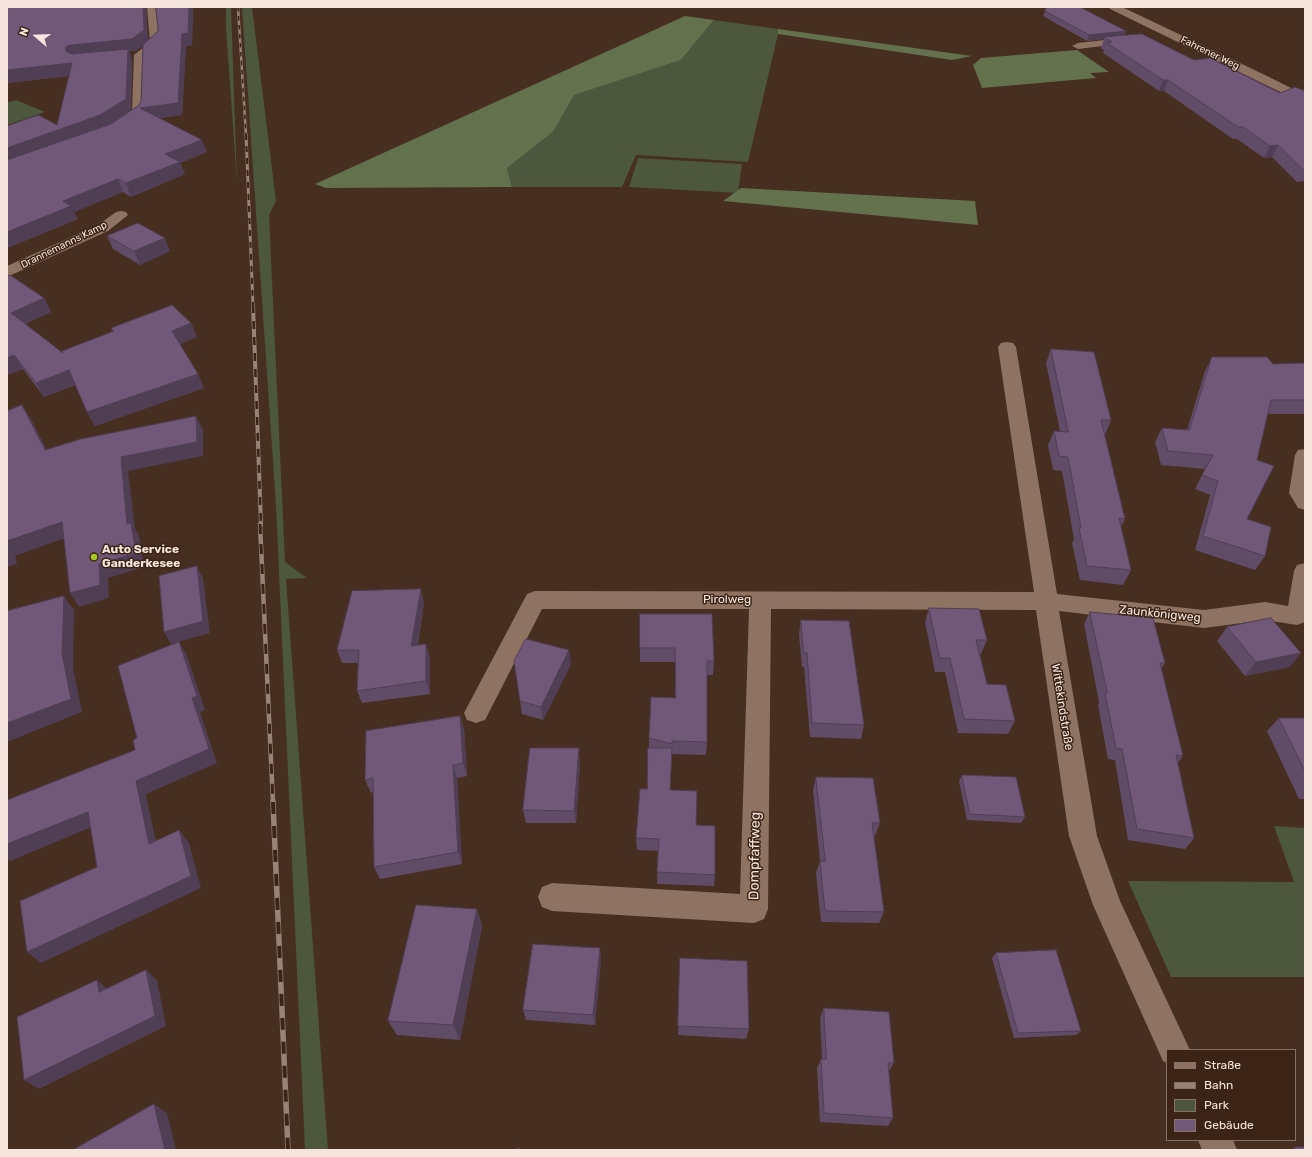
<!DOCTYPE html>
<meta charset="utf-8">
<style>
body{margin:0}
#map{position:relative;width:1312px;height:1157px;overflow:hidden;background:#462e20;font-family:Rubik,sans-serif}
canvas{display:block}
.frame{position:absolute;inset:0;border:8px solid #f5e5dc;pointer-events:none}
.legend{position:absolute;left:1166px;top:1049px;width:130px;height:92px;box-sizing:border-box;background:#3b2416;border:1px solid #857165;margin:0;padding:5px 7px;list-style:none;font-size:12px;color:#f5e5dc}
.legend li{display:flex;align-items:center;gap:8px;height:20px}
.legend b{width:20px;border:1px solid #857165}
.north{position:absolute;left:16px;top:16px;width:40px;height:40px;-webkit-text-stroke:3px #3b2416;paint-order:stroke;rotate:289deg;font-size:11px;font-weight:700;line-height:16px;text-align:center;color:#f5e5dc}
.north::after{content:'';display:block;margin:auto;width:14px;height:18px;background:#f5e5dc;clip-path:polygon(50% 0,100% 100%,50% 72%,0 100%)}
</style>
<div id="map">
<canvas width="1312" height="1157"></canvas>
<div class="frame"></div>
<ul class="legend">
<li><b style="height:5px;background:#8e7363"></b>Straße</li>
<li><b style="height:5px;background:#978377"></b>Bahn</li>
<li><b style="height:11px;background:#4c573d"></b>Park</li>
<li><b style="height:11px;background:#715878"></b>Gebäude</li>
</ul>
<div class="north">N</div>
</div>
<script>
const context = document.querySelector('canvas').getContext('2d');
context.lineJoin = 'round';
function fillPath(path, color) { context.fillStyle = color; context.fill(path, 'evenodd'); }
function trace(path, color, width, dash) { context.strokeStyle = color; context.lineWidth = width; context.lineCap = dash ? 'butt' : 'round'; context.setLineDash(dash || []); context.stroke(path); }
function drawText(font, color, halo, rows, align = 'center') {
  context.font = font + ' Rubik,sans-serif'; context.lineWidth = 3; context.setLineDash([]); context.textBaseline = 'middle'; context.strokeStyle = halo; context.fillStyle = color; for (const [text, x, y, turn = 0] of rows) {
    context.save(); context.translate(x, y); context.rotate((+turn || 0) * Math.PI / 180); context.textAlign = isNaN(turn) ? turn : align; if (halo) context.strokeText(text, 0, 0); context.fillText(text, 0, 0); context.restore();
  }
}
fillPath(new Path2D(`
 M 226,7 L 231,7 L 237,182 L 226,28 Z
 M 242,7 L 252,7 L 276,201 L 269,215 L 285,562 L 307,578 L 286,579 L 328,1150 L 305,1150 L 276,506 Z
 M 714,20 L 778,29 L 778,34 L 748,162 L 636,155 L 622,187 L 512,187 L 507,168 L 553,132 L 573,95 L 681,60 Z
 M 16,100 L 45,112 L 7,125 L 7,103 Z
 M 638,158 L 742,164 L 738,193 L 629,187 Z
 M 1274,826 L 1305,828 L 1305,977 L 1171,977 L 1128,881 L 1294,882 Z`), '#4c573d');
fillPath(new Path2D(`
 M 685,16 L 714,20 L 681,60 L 574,95 L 553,132 L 507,168 L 512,187 L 326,188 L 315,184 Z
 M 778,29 L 972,56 L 952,60 L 778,34 Z
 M 1077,50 L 1109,72 L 1090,73 L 1096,78 L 982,88 L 973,65 L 981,58 Z
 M 741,188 L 975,201 L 978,225 L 723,201 Z`), '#63724d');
fillPath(new Path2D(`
 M 147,7 L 157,7 L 161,43 L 146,56 L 144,113 C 139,121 126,130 117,128 L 115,125 L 132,112 L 134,55 L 150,42 Z
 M 1109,7 L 1122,7 L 1265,75 L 1305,95 L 1305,104 L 1110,9 Z
 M 1132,37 L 1136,38 L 1137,40 L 1136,42 L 1078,49 L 1072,46 L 1078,43 Z
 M 121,211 L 126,212 L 128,215 L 108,231 L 7,277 L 7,266 L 98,225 L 116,212 Z
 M 1007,342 L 1013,343 L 1016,347 L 1057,594 L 1204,610 L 1265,602 L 1288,606 L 1294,571 L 1297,565 L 1305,563 L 1305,622 L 1297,625 L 1265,620 L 1204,628 L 1059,611 L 1097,836 L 1120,901 L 1190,1050 L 1167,1050 L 1167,1063 L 1163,1061 L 1093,905 L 1069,836 L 1036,610 L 771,609 L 768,909 L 764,919 L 754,923 L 552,911 L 542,907 L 538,897 L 542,887 L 552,883 L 740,894 L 749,609 L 542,609 L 485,720 L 476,723 L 467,720 L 464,713 L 527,594 L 535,591 L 1034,592 L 998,347 L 1001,343 Z
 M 1305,449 L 1305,510 L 1298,508 L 1289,493 L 1295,455 L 1298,450 Z
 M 1198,1140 L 1233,1140 L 1237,1150 L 1202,1150 Z`), '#8e7363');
const railFar4 = new Path2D(`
 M 238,7 L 246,135`);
const railFar3 = new Path2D(`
 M 246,134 L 253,306`);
const railFar2 = new Path2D(`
 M 253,305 L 261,525`);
const railFar1 = new Path2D(`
 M 260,524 L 273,803`);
const rail = new Path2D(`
 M 273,802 L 288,1150`);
trace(railFar4, '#978377', 2.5);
trace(railFar3, '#978377', 3);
trace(railFar2, '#978377', 4);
trace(railFar1, '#978377', 4.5);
trace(rail, '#978377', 5.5);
trace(railFar4, '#3b2416', 1.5, [4.5]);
trace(railFar3, '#3b2416', 2, [6]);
trace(railFar2, '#3b2416', 2.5, [8]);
trace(railFar1, '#3b2416', 3, [10]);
trace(rail, '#3b2416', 4, [12]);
fillPath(new Path2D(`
 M 7,7 L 146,7 L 148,41 L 158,31 L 156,7 L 193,7 L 192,45 L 186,46 L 182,115 L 160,118 L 207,152 L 180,163 L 185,174 L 131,197 L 123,192 L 74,212 L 78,219 L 7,248 L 7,126 L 57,125 L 69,76 L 7,83 ZM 143,45 L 141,101 L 139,105 L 131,110 L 132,61 L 129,51 L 136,51 Z
 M 1045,11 L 1126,31 L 1124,35 L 1194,60 L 1280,93 L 1303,91 L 1305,86 L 1305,181 L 1297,182 L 1272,157 L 1264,158 L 1237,139 L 1233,139 L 1164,91 L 1159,91 L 1103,53 L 1104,50 L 1101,48 L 1104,39 L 1087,41 L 1043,16 Z
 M 107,236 L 170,251 L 140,265 L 113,249 Z
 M 7,277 L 44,298 L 51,312 L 25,324 L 63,353 L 113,332 L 111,328 L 191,323 L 197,337 L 180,344 L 204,388 L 95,426 L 87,412 L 76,385 L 44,397 L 23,369 L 7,375 Z
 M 1051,349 L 1111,420 L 1105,435 L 1125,519 L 1121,527 L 1131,570 L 1123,585 L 1080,580 L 1072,543 L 1074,539 L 1062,471 L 1053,470 L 1048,445 L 1054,431 L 1060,431 L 1046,363 Z
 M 1212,357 L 1273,364 L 1305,363 L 1305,414 L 1267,414 L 1257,460 L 1247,519 L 1265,556 L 1255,570 L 1195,550 L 1210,495 L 1195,489 L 1205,469 L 1161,465 L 1155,442 L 1162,428 L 1187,430 L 1205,371 Z
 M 424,602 L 418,645 L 430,657 L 430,694 L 362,703 L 357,691 L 358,663 L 342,663 L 337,650 Z
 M 929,608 L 987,640 L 981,654 L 980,654 L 987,684 L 1015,721 L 1008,734 L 958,733 L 945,672 L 935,672 L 925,622 Z
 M 1090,612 L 1165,663 L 1161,669 L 1183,756 L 1178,763 L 1194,838 L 1185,849 L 1128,840 L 1115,760 L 1108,759 L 1098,705 L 1099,702 L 1084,624 Z
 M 640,614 L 714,661 L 713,675 L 707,675 L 707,742 L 706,755 L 672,754 L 670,790 L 696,825 L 715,875 L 714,886 L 657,884 L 658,851 L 637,850 L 636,838 L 647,789 L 649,748 L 649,738 L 675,698 L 675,662 L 640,662 Z
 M 801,620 L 864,725 L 861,739 L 810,737 L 804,667 L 802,667 L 799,634 Z
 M 1227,627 L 1290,667 L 1245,676 L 1217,641 Z
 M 571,664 L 543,720 L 522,714 L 520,701 Z
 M 460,716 L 464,729 L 467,776 L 457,778 L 462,864 L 380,879 L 374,867 L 373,792 L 371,793 L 365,780 Z
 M 1279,718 L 1305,718 L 1305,799 L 1299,799 L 1267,731 Z
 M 580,762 L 576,823 L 526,823 L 523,810 Z
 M 962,775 L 1025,817 L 1021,823 L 967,820 L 959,781 Z
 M 816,777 L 880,823 L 875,836 L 874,836 L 884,912 L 879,923 L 821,922 L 816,873 L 820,861 L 813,790 Z
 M 477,909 L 482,926 L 460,1040 L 397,1035 L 388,1021 Z
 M 996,953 L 1081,1031 L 1076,1035 L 1014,1038 L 992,958 Z
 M 680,958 L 749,1029 L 746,1039 L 678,1035 Z
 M 601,959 L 595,1025 L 526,1020 L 523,1010 Z
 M 824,1008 L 894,1063 L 889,1071 L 893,1118 L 888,1126 L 820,1122 L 817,1068 L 821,1059 L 822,1059 L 820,1018 Z
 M 1296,1147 L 1305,1150 L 1289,1150 Z`), '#614c67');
fillPath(new Path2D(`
 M 143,7 L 146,7 L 148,41 L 136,51 L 129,51 L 132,61 L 131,111 L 105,128 L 7,163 L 7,148 L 100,115 L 72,58 L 65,49 L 67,46 Z
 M 189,7 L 193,7 L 193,8 L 192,45 L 186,46 L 182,115 L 145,120 L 140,108 Z
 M 1126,31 L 1124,37 L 1104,37 L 1104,39 L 1087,41 L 1089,35 Z
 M 72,63 L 77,75 L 7,83 L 7,70 Z
 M 1163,80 L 1168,80 L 1164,91 L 1159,91 Z
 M 202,140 L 207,152 L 180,163 L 185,174 L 131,197 L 126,183 L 165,154 Z
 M 1278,145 L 1272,157 L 1264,158 L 1270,146 Z
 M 118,179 L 123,192 L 74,212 L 78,219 L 7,248 L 7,232 L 63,201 Z
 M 165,238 L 170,251 L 140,265 L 134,251 Z
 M 44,298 L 51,312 L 19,326 L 11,313 Z
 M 191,323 L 197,337 L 178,345 L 172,331 Z
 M 14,355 L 23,369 L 7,375 L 7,358 Z
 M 69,370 L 77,384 L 44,397 L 36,383 Z
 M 198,374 L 204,388 L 95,426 L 87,412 Z
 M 22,405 L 31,419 L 54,464 L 45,450 Z
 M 196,416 L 203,430 L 203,456 L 128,471 L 135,529 L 139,536 L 144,567 L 108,578 L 109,598 L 79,607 L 70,593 L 99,564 L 127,524 L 121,457 Z
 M 62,522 L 71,536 L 15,556 L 17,564 L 7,567 L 7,541 Z
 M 197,566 L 203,578 L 210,633 L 171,644 L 164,632 Z
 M 421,589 L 424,602 L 415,659 L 411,646 Z
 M 64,596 L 74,610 L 73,668 L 82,712 L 7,742 L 7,723 L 62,654 Z
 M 179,642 L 187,656 L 205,710 L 200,712 L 217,763 L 146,794 L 159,856 L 149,844 L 136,781 L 192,698 Z
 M 426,644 L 430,657 L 430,694 L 426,681 Z
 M 569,650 L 571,664 L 543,720 L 541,707 Z
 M 1301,653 L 1290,667 L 1245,676 L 1256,662 Z
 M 460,716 L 464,729 L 467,776 L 463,763 Z
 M 579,748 L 580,762 L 576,823 L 574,811 Z
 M 453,765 L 457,778 L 462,864 L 458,852 Z
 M 88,812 L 99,824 L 10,861 L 7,858 L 7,844 Z
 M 179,830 L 189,843 L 201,888 L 41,963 L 27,952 Z
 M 477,909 L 482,926 L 460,1040 L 453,1025 Z
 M 600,948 L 601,959 L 595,1025 L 593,1015 Z
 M 146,970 L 157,980 L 166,1026 L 39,1089 L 24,1080 Z
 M 97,980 L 110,991 L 99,992 Z
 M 154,1104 L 167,1113 L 176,1150 L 165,1150 Z`), '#4f3e54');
const building = new Path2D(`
 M 7,7 L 143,7 L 144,30 L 132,39 L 72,45 L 67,46 L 65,49 L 67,52 L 72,54 L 128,49 L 126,99 L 100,115 L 7,148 L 7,126 L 38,115 L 57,125 L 72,63 L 7,70 Z
 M 156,7 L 189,7 L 188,33 L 182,34 L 178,103 L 140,108 L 202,140 L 165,154 L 180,162 L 126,183 L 118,179 L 63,201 L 71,206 L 7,232 L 7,160 L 111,124 L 139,105 L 141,101 L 143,45 L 158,31 Z
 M 1047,7 L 1080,7 L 1126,31 L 1089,35 L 1045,11 Z
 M 1142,34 L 1194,60 L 1210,58 L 1280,93 L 1295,87 L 1305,91 L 1305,169 L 1303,170 L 1278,145 L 1270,146 L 1243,127 L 1238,127 L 1168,80 L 1163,80 L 1107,43 L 1112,42 L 1104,37 Z
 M 138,223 L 165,238 L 134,251 L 107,236 Z
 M 10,275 L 44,298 L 11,313 L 63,353 L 62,351 L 114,331 L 111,328 L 172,305 L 191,323 L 172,331 L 198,374 L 87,412 L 69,370 L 36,383 L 14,355 L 7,358 L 7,277 Z
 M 1051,349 L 1094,352 L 1111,420 L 1101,420 L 1125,519 L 1119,518 L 1131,570 L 1087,566 L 1079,528 L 1081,528 L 1068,457 L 1059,456 L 1054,431 L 1068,432 Z
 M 1212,357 L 1267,357 L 1273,364 L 1305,363 L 1305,400 L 1271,400 L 1257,460 L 1274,466 L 1247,519 L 1271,527 L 1265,556 L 1203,536 L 1218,481 L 1202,475 L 1213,455 L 1168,451 L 1162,428 L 1189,430 Z
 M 22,405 L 45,450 L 81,439 L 196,416 L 197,442 L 121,457 L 127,524 L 131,523 L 136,553 L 99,564 L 100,585 L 70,593 L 62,522 L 7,541 L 7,411 Z
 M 197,566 L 203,621 L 164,632 L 159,576 Z
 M 421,589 L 411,646 L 426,644 L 426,681 L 357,691 L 359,650 L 337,650 L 352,591 Z
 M 64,596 L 62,654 L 71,699 L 7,723 L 7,611 Z
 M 929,608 L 979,609 L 987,640 L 976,640 L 987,684 L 1006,685 L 1015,721 L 964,719 L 950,658 L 940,658 Z
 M 1090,612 L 1153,618 L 1165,663 L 1160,663 L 1183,756 L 1176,755 L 1194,838 L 1137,829 L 1122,749 L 1116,748 L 1105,693 L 1107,693 Z
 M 640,614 L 712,614 L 714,661 L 707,661 L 707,742 L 672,741 L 672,744 L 649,738 L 651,697 L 676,698 L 675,648 L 640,648 Z
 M 1271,618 L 1301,653 L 1256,662 L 1227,627 Z
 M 801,620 L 849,621 L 864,725 L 812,723 L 807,653 L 804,653 Z
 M 526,639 L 569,650 L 541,707 L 520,701 L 514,661 Z
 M 179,642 L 197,696 L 192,698 L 209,749 L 136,781 L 149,844 L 179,830 L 191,876 L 27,952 L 20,901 L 97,867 L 88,812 L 7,844 L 7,800 L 135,750 L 133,740 L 137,738 L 118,666 Z
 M 460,716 L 463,763 L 453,765 L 458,852 L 374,867 L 373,778 L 365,780 L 366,731 Z
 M 1279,718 L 1305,718 L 1305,771 Z
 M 530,748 L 579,748 L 574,811 L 523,810 Z
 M 648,748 L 672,748 L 670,790 L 697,791 L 696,825 L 715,826 L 715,875 L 657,872 L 659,839 L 636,838 L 640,789 L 647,789 Z
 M 962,775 L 1016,777 L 1025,817 L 970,814 Z
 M 816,777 L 873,778 L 880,823 L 872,823 L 884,912 L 825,911 L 820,861 L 825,861 Z
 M 416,905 L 477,909 L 453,1025 L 388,1021 Z
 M 533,944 L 600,948 L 593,1015 L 523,1010 Z
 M 1056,950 L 1081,1031 L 1018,1033 L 996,953 Z
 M 680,958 L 747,961 L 749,1029 L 678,1026 Z
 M 146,970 L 155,1016 L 24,1080 L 17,1017 L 97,980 L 99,992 Z
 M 824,1008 L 889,1012 L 894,1063 L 888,1063 L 893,1118 L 824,1113 L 821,1059 L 826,1059 Z
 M 154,1104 L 165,1150 L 73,1150 Z
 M 1296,1147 L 1305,1147 L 1305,1150 L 1297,1150 Z
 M 519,1148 L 520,1150 L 513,1150 Z`);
fillPath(building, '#715878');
trace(building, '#4f3e54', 1);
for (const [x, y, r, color] of [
 [94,557,4,"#a5c822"]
]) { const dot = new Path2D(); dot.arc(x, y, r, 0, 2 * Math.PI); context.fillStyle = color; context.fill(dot); trace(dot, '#3b2416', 1.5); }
drawText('10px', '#f5e5dc', '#3b2416', [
 ["Fahrener Weg",1210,53,26],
 ["Drannemanns Kamp",64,245,-26]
]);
drawText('bold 12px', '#f5e5dc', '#3b2416', [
 ["Auto Service",102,550],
 ["Ganderkesee",102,564]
], 'left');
drawText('12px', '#f5e5dc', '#3b2416', [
 ["Pirolweg",727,600],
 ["Zaunkönigweg",1160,614,6],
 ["Wittekindstraße",1062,707,81]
]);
drawText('14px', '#f5e5dc', '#3b2416', [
 ["Dompfaffweg",755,856,-89]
]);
</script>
